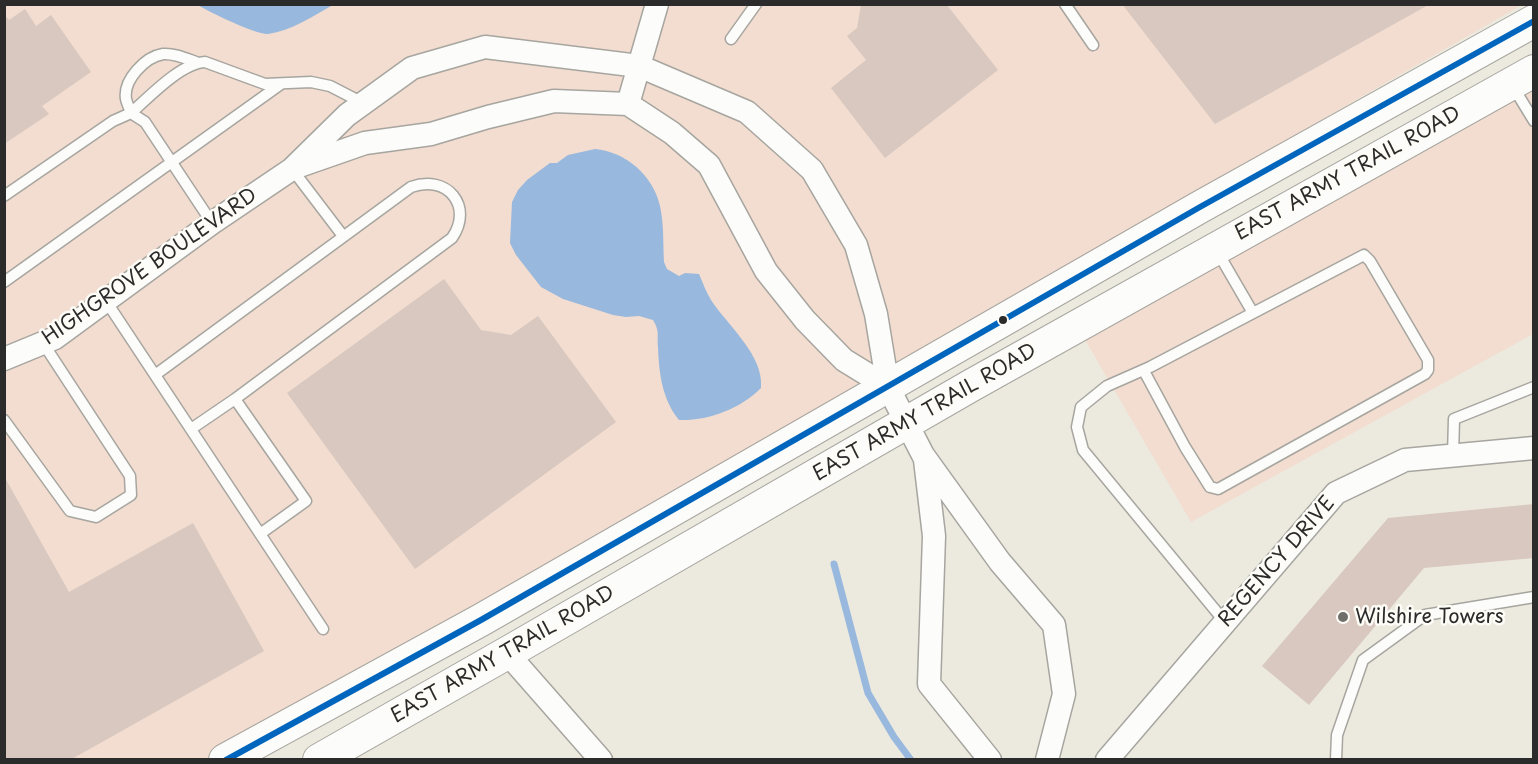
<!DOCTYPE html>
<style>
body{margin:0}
#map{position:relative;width:1538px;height:764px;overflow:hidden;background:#eceadf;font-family:"Playpen Sans",sans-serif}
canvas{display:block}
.frame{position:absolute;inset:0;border:6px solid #2b2b2b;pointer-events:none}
</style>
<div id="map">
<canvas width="1538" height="764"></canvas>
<div class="frame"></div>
</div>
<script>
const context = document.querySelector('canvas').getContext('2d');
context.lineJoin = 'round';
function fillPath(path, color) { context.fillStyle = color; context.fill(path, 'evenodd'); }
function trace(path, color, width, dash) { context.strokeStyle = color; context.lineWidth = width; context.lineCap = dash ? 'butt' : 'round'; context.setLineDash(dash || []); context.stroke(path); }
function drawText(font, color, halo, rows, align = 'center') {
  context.font = font + ' "Playpen Sans",sans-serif'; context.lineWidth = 5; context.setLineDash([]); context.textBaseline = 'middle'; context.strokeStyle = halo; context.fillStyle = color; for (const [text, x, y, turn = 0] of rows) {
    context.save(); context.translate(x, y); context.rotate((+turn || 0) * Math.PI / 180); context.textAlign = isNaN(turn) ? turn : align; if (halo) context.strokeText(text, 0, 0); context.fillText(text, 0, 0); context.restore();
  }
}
fillPath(new Path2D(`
 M 4,5 L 1522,5 L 204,760 L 5,759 Z
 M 1533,81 L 1533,334 L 1191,522 L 1081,333 Z`), '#f2ddd0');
fillPath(new Path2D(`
 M 198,5 L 333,5 C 313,16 291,31 268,34 C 257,35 209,12 198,5 Z
 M 595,149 C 626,152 653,175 660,206 C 664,224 663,244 664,262 L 667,269 L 679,276 L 685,273 L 699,274 C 703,283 706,292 711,300 C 728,326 764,355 761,388 C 740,409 708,421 679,420 C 662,399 659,373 658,347 C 657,334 660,332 653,320 L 639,316 L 626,317 L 613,315 L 563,299 L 541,287 L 516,255 L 510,243 L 512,202 L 518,190 L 527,180 L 550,163 L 557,163 L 568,155 Z`), '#98b8dd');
trace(new Path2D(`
 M 834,564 L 868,693 L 894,737 L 911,760`), '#98b8dd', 7);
fillPath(new Path2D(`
 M 1122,4 L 1430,4 L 1215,124 Z
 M 861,5 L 947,5 L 998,70 L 885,158 L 831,88 L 866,60 L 847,36 L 857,28 Z
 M 25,9 L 36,26 L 51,15 L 91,72 L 42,106 L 49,114 L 4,144 L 4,14 L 9,20 Z
 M 444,279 L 481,330 L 511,335 L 538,316 L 616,422 L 415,569 L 287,393 Z
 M 4,476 L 69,592 L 193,523 L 264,651 L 70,760 L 4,760 Z
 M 1534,504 L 1534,558 L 1424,568 L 1309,705 L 1262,666 L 1388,518 Z`), '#d9c8bf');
const service = new Path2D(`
 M 1065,4 L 1093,45
 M 731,39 L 756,4
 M 196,62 C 185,58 174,53 163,54 C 145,57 123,80 126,99 C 127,104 130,109 131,113 C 149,97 181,63 205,62 L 265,84 L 311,82 L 330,86 L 363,103
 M 1512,85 L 1534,121
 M 292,169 L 343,236
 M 4,196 L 113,121 L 131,113 L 145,122 L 212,223
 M 1217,251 L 1253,313 L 1150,367 L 1107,386 L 1081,407 L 1077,427 L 1083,450 L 1225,622
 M 4,282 L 281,84
 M 106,301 L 323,629
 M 1144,371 L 1185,447 L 1210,487 L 1218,489 L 1425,374 L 1428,370 L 1428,360 L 1370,261 L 1364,255 L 1253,313
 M 155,375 L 411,187 C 447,174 474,206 452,238 L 235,399
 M 4,420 L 70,511 L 96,517 L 131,495 L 130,476 L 43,343
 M 191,429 L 235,399 L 306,501 L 260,534
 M 1453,456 L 1454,419 L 1534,387
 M 1336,760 L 1337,735 L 1363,660 L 1425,615 L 1534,597`);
const minor = new Path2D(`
 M 628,104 L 672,133 L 709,165 L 766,271 L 805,320 L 844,360 L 888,387
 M 628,104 L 657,4
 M 299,166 L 365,143 L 431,134 L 488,117 L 554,101 L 628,104
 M 4,359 L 55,338 L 212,223 L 292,169 L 347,115 L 412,68 L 485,47 L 639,66 L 747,112 L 812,170 L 856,245 L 876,314 L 888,387 L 923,455 L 1000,562 L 1054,625 L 1064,694 L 1047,760
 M 925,460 L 934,536 L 929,684 L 990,760
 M 507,653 L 601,760
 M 1107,760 L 1336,493 L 1405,460 L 1534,448`);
const secondary = new Path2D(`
 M 225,760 L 481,620 L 1200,207 L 1534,21
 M 319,760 L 507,653 L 972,385 L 1534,71`);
trace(service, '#a7a59f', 13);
trace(minor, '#a7a59f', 25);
trace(secondary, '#a7a59f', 34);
trace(service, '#fcfcfa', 10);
trace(minor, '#fcfcfa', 22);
trace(secondary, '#fcfcfa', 32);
trace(new Path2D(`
 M 226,760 L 481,620 L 1200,207 L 1534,21`), '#0065bd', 6);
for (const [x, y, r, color] of [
 [1003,320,5,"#2b2b2b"],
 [1343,617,6,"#6f6e6a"]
]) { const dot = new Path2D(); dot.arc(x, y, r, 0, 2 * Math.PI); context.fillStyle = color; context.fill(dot); trace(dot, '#fdfcf7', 2); }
drawText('20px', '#2b2b2b', '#fdfcf7', [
 ["EAST ARMY TRAIL ROAD",1348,174,-29],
 ["HIGHGROVE BOULEVARD",150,267,-35],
 ["EAST ARMY TRAIL ROAD",925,413,-30],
 ["REGENCY DRIVE",1277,562,-49],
 ["EAST ARMY TRAIL ROAD",503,655,-30]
]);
drawText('20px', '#2b2b2b', '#fdfcf7', [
 ["Wilshire Towers",1355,617]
], 'left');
</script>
